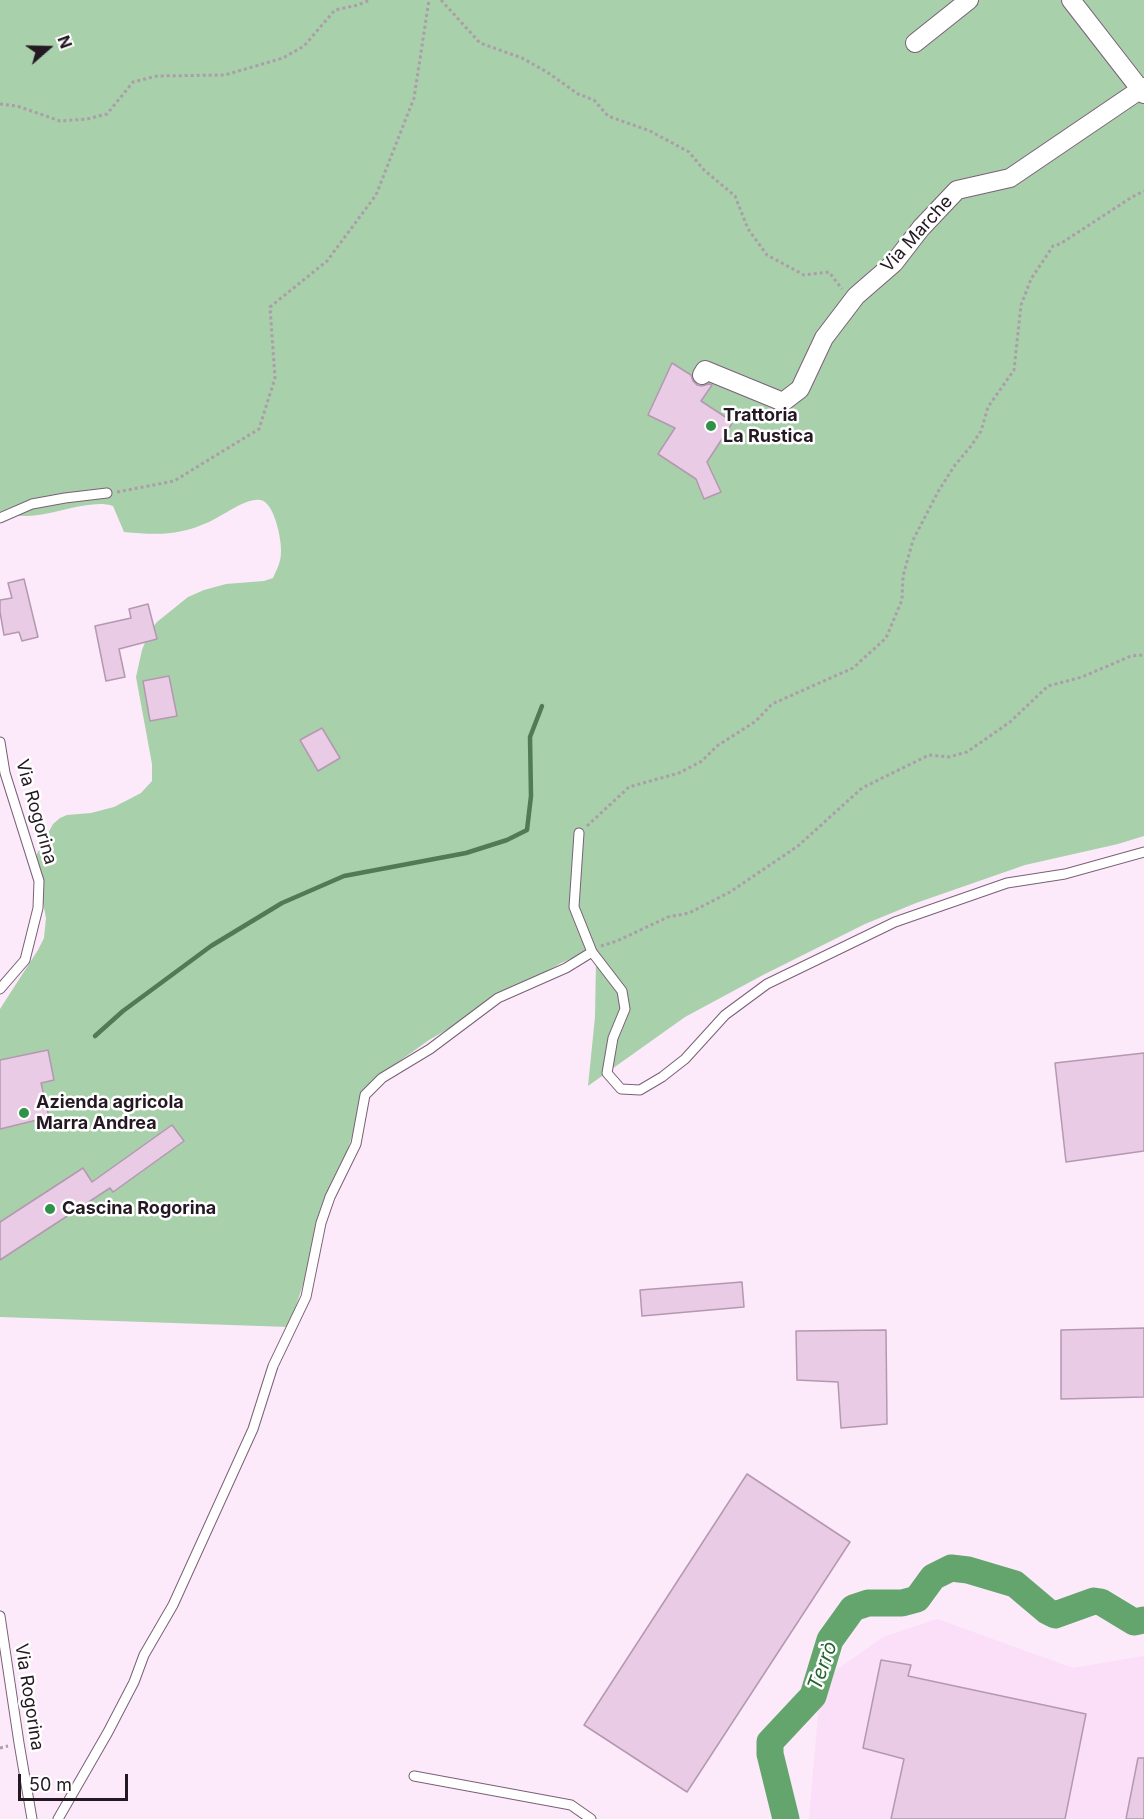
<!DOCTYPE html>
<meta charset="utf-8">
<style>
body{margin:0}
#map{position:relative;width:1144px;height:1819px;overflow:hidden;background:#fce9f9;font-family:Inter,sans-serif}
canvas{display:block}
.north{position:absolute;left:18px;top:18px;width:60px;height:60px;-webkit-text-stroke:4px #fff;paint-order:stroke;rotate:70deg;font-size:16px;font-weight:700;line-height:24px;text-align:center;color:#241922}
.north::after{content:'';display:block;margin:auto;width:21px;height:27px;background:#241922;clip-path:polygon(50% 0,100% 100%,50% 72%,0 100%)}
.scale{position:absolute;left:18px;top:1774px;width:110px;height:27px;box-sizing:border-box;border:3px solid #241922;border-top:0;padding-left:8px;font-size:18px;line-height:21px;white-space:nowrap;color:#241922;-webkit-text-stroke:4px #fff;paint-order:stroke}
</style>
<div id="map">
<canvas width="1144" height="1819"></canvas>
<div class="north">N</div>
<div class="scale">50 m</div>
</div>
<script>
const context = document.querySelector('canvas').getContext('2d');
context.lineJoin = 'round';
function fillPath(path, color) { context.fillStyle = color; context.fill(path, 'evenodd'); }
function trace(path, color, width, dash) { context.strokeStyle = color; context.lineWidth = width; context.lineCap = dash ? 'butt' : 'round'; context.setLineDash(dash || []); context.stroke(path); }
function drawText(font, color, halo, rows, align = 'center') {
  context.font = font + ' Inter,sans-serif'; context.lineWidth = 5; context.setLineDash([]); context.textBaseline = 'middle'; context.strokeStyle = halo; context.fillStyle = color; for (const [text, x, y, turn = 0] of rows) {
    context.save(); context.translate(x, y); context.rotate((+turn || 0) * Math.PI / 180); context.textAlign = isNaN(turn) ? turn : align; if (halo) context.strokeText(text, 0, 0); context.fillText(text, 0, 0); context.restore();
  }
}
fillPath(new Path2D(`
 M 937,1619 L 1073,1668 L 1144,1656 L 1144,1819 L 809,1819 L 821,1681 L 883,1637 Z`), '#fbdef7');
fillPath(new Path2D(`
 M 0,0 L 1144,0 L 1144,836 L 1118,844 L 1025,865 L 916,903 L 865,924 L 763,975 L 685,1017 L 588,1086 L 595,1017 L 596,961 L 587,952 L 561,963 L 429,1040 L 387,1070 L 363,1103 L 289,1327 L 0,1317 L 0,1009 L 38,950 L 44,938 L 46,918 L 36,865 L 37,854 L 53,824 L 60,818 L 67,815 L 91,813 L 114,807 L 141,793 L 152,781 L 152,764 L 136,677 L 142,650 L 149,632 L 157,622 L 188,597 L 204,590 L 226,584 L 264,581 L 273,578 C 277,569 281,562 281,552 C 282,540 274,501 260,500 C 245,498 223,516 209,522 C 178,536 157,535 124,532 L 113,506 C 93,499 59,513 38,515 C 26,517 12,515 0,515 Z`), '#a7d0ab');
trace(new Path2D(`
 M 95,1036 L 123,1011 L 211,946 L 282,903 L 344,876 L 466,853 L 507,840 L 527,830 L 531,796 L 530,737 L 542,706`), '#517b56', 4.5);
trace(new Path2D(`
 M 786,1819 L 770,1754 L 770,1742 L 813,1696 L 830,1640 L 853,1608 L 868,1603 L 902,1603 L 917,1599 L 933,1577 L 951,1568 L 968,1570 L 1015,1584 L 1047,1611 L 1055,1615 L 1094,1601 L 1101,1602 L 1134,1622 L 1144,1620`), '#64a56d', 27);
const building = new Path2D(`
 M 672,363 L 691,375 L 693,381 L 697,385 L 702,386 L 709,384 L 712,385 L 701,401 L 733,422 L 707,462 L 721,492 L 704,499 L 696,479 L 658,454 L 675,428 L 648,415 Z
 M 24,579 L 38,637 L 22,641 L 19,632 L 4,635 L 0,612 L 0,600 L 12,598 L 8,583 Z
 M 148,604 L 157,639 L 119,649 L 125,677 L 106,681 L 95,626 L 131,618 L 129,609 Z
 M 169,676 L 177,716 L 150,721 L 143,681 Z
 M 322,728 L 340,758 L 318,771 L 300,740 Z
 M 48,1050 L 54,1080 L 41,1083 L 49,1117 L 0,1129 L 0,1060 Z
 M 1144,1053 L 1144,1151 L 1066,1162 L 1055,1063 Z
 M 172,1125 L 184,1141 L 113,1192 L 110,1188 L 0,1260 L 0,1222 L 83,1168 L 92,1182 Z
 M 742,1282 L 744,1307 L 642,1316 L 640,1290 Z
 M 1144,1328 L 1144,1397 L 1061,1399 L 1061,1330 Z
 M 886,1330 L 887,1424 L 841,1428 L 838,1382 L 797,1380 L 796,1331 Z
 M 747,1474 L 850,1542 L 687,1792 L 584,1725 Z
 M 881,1660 L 911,1665 L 908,1676 L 1086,1714 L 1065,1819 L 891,1819 L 904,1759 L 863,1748 Z
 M 1138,1758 L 1144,1758 L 1144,1819 L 1126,1819 Z`);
fillPath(building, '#e9cbe5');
trace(building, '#b498b0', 1.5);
const service = new Path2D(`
 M 0,518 L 32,504 L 65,498 L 107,493
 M 0,742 L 5,773 L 39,881 L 38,908 L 25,960 L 0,989
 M 579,833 L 574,907 L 592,952 L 622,991 L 625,1009 L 613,1038 L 607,1073 L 621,1089 L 640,1090 L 662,1077 L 685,1059 L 725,1015 L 767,984 L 895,922 L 1007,883 L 1065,874 L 1144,852
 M 0,1616 L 19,1743 L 32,1819
 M 414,1776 L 571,1805 L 591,1819
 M 58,1819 L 108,1732 L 134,1682 L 144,1655 L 173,1605 L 253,1429 L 273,1366 L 306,1297 L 321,1223 L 330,1197 L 356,1144 L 365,1095 L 382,1078 L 430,1049 L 498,998 L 566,968 L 592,952`);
const minor = new Path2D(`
 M 1071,0 L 1144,94
 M 915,43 L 969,0
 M 702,375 L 705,370 L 783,402 L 800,389 L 824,338 L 856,296 L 894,263 L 921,228 L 957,190 L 1010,178 L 1144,87`);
trace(service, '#7a6076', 11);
trace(minor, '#7a6076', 20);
trace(new Path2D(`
 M 441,0 L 480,43 L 522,58 L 547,72 L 578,94 L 594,100 L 608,116 L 650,131 L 689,152 L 704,170 L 735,196 L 748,229 L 767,255 L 804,275 L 829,272 L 842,289
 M 0,104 L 17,106 L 60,121 L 87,119 L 107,114 L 133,82 L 157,76 L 225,75 L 283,58 L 304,46 L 335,10 L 358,5 L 370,0
 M 117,492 L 174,481 L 259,429 L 275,378 L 270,307 L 327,261 L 376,195 L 414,98 L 429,0
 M 587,826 L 629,787 L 679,773 L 702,761 L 717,746 L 756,721 L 772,704 L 853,668 L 886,638 L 902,600 L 903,576 L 913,540 L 939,490 L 955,465 L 971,446 L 981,431 L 988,407 L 1014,370 L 1021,305 L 1031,279 L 1053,246 L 1060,244 L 1132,197 L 1144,191
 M 601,946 L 617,941 L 668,917 L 689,913 L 730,892 L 798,846 L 862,788 L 929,755 L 949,757 L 967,752 L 1010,722 L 1048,686 L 1082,677 L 1131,656 L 1144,655
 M 0,1748 L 8,1746`), '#ad9daa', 3, [3, 3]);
trace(service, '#fff', 9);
trace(minor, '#fff', 18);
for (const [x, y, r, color] of [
 [711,426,6,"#309246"],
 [24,1113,6,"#309246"],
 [50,1209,6,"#309246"]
]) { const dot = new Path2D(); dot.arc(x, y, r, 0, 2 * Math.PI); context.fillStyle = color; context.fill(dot); trace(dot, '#fff', 2); }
drawText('18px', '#241922', '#fff', [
 ["Via Marche",917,234,-48],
 ["Via Rogorina",36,812,74],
 ["Via Rogorina",29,1697,81]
]);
drawText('bold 18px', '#241922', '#fff', [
 ["Trattoria",723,416],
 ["La Rustica",723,437],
 ["Azienda agricola",36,1103],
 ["Marra Andrea",36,1124],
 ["Cascina Rogorina",62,1209]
], 'left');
drawText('italic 20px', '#226530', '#fff', [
 ["Terrò",823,1666,-70]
]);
</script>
